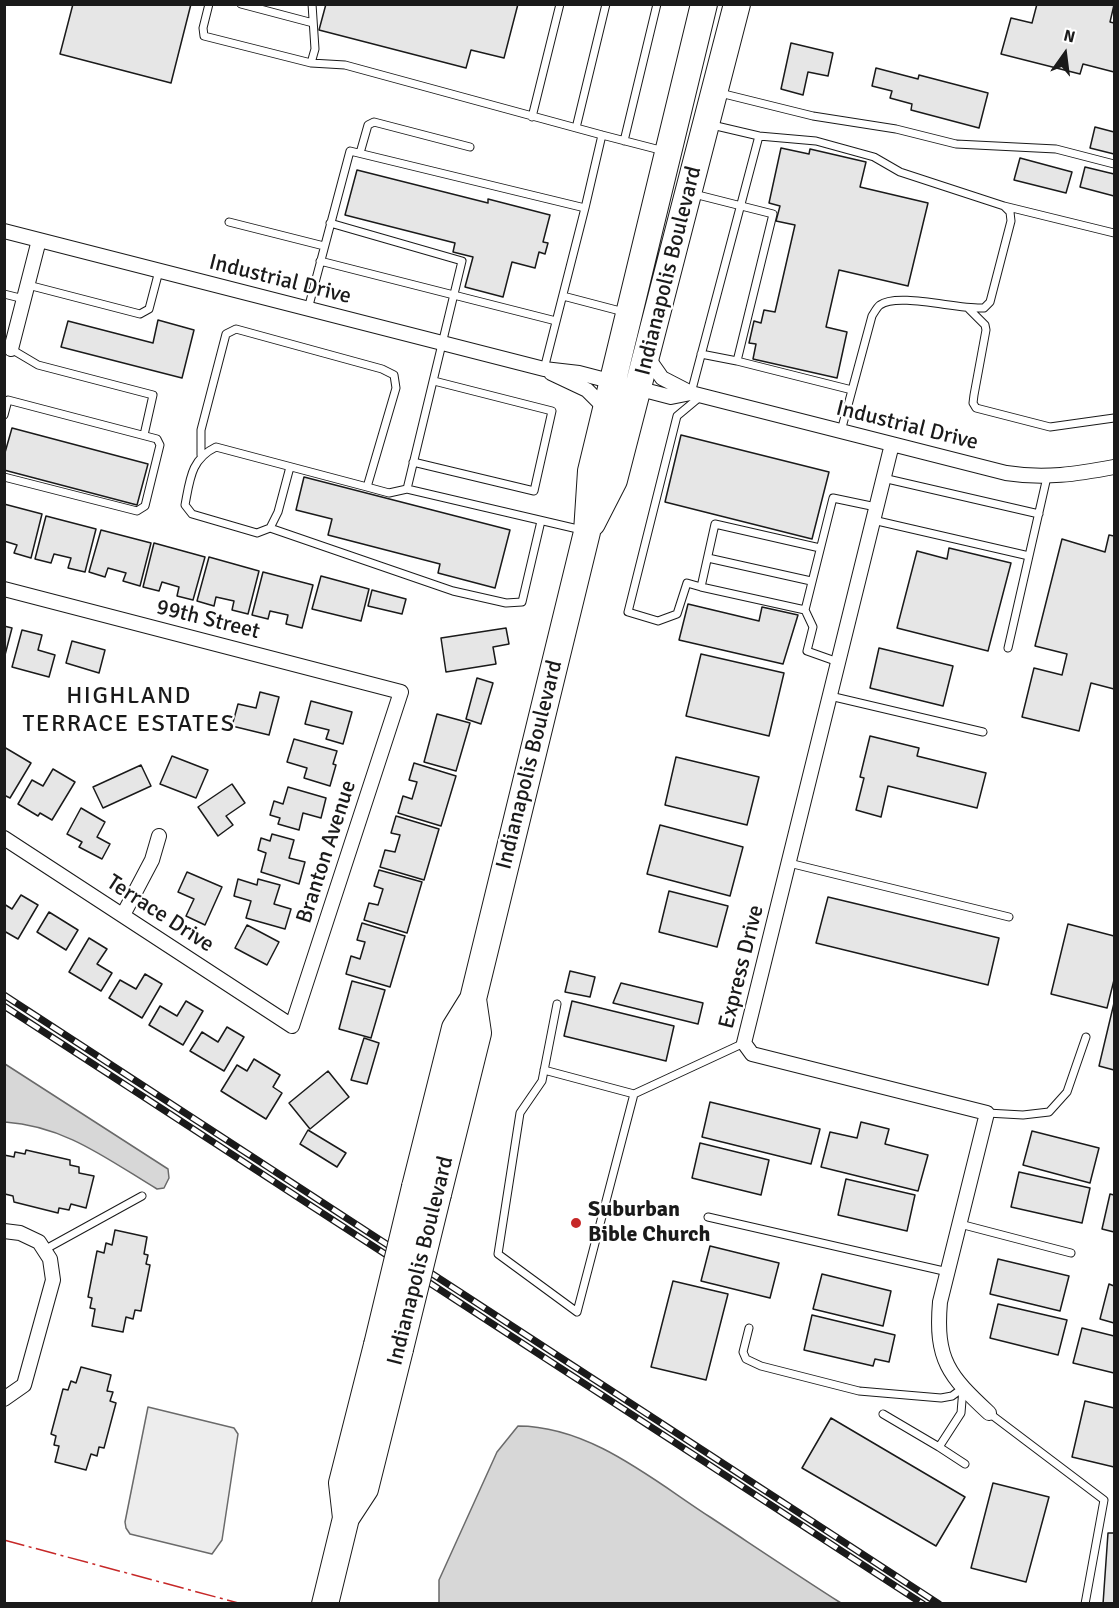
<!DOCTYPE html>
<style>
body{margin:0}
#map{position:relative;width:1119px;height:1608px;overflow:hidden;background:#fff;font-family:Signika,sans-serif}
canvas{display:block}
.frame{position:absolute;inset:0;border:6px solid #1a1a1a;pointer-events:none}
.north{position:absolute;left:1035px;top:24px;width:60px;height:60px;-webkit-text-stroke:4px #fff;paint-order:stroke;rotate:14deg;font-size:16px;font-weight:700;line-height:24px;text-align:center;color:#1a1a1a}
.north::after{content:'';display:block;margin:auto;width:21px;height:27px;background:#1a1a1a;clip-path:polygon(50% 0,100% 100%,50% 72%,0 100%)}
</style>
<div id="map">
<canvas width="1119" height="1608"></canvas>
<div class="frame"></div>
<div class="north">N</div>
</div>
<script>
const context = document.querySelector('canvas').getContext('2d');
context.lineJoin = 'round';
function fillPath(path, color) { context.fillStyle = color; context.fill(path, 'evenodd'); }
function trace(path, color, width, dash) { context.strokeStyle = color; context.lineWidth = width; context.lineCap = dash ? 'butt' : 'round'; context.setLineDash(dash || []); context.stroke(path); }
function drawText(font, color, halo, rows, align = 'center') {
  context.font = font + ' Signika,sans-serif'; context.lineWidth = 4.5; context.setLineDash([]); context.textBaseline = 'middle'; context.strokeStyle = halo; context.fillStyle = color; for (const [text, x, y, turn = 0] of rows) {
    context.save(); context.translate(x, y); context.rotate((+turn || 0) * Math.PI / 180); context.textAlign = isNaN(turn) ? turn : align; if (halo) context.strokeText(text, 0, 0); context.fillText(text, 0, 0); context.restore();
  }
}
const built = new Path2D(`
 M 148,1407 L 234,1428 L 238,1434 L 222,1540 L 212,1554 L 130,1534 L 126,1528 L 125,1522 Z`);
fillPath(built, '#ededed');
trace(built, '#6a6a6a', 1.5);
const water = new Path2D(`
 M 5,1064 L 168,1169 L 169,1178 L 164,1188 L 157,1189 C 107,1159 65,1126 5,1122 Z
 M 518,1426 C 590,1426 653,1480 710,1517 C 754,1546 797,1575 841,1603 L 439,1603 L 439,1580 L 497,1452 Z`);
fillPath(water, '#d7d7d7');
trace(water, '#6a6a6a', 1.5);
const building = new Path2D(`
 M 73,4 L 191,4 L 171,83 L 60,54 Z
 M 326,4 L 518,4 L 504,58 L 471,50 L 466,68 L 319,30 Z
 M 1037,4 L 1114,5 L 1110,22 L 1114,23 L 1114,72 L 1083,64 L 1080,74 L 1001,54 L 1011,18 L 1032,23 Z
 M 791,43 L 833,53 L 828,76 L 808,72 L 803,95 L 781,89 Z
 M 876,68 L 918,79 L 919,75 L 988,93 L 979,128 L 911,110 L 912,104 L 890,98 L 892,91 L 872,86 Z
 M 1095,127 L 1114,132 L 1114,154 L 1090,148 Z
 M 781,148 L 809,154 L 810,149 L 866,162 L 860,187 L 928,203 L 908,286 L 839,270 L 826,327 L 847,332 L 837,378 L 753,359 L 756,344 L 749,343 L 754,321 L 761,323 L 764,310 L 775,312 L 795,225 L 776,221 L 780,206 L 769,203 Z
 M 1020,158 L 1072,172 L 1066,193 L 1014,180 Z
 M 1085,167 L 1114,174 L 1114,196 L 1080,187 Z
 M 357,170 L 488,203 L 488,199 L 550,215 L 543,242 L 548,243 L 545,254 L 539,252 L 535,268 L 512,262 L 503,297 L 465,287 L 473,257 L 453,252 L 455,243 L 345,215 Z
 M 158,320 L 194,330 L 182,378 L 61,347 L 68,321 L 153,343 Z
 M 12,428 L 148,464 L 137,505 L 4,470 L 4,456 Z
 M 681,435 L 829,472 L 812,539 L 665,502 Z
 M 304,477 L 510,530 L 495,588 L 438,573 L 440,564 L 328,535 L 332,519 L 296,510 Z
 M 4,504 L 42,514 L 31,558 L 14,553 L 17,545 L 4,541 Z
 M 46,516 L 96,529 L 85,572 L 68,568 L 71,558 L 54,554 L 51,563 L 35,559 Z
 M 101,530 L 151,543 L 140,586 L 123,581 L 126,573 L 108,568 L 105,577 L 89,572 Z
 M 1109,535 L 1114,536 L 1114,689 L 1091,683 L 1079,731 L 1022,717 L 1034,668 L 1062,675 L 1067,654 L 1035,646 L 1062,539 L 1105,552 Z
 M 154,543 L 205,557 L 193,600 L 177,596 L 179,587 L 162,582 L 159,591 L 143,587 Z
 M 949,548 L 1011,563 L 988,651 L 897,628 L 917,551 L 947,559 Z
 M 209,557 L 259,571 L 248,614 L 232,610 L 234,601 L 216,597 L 214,606 L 197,601 Z
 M 263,572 L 313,585 L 302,628 L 286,624 L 288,615 L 270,611 L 268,619 L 252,615 Z
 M 321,576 L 369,589 L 361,621 L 312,609 Z
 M 372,590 L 406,599 L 402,614 L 368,606 Z
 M 688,604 L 759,621 L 762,607 L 798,615 L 783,664 L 679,640 Z
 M 4,626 L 12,628 L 5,655 L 4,655 Z
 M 506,628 L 509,644 L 493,647 L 496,664 L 446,672 L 441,638 Z
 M 22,630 L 42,635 L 38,650 L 55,655 L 49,677 L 12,667 Z
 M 72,641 L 105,650 L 99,673 L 66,663 Z
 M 879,648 L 953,666 L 943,706 L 870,688 Z
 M 701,654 L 784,673 L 769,736 L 686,716 Z
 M 477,678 L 493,683 L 481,724 L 466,719 Z
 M 260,692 L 279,697 L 269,735 L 232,726 L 238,704 L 256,708 Z
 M 311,701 L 352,712 L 343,744 L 326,739 L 329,730 L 305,724 Z
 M 437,714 L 470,723 L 456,771 L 424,762 Z
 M 870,736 L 919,748 L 917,756 L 986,773 L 977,808 L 888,786 L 881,817 L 856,810 L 864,778 L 860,777 Z
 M 294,739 L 337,751 L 333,764 L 336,765 L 330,786 L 304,778 L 307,768 L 287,762 Z
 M 4,747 L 31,763 L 10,798 L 4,795 Z
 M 172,756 L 208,770 L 196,798 L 160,784 Z
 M 676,757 L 759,777 L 747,825 L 665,805 Z
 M 414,763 L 456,776 L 441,826 L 398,813 L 403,796 L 412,799 L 417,782 L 409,780 Z
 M 141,765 L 151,786 L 103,808 L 93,787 Z
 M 53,769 L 75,782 L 52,820 L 40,813 L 38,816 L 18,804 L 32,780 L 43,786 Z
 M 232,784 L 245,803 L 226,816 L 233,825 L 218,836 L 198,807 Z
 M 288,787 L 326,798 L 321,818 L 303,813 L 299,830 L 278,824 L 280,818 L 270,815 L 274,801 L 283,804 Z
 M 81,808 L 105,822 L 97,837 L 110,844 L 102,859 L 79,847 L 82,842 L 67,834 Z
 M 396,816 L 439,829 L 424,880 L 380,867 L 385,850 L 395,852 L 400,835 L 391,833 Z
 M 660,825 L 743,847 L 730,896 L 647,874 Z
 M 272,834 L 294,840 L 289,858 L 305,862 L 299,884 L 261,872 L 266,853 L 258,850 L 261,838 L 270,841 Z
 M 379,870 L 422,882 L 407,933 L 364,920 L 369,903 L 378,905 L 383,889 L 374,886 Z
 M 187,872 L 222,887 L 205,925 L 186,916 L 194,899 L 178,892 Z
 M 238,879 L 257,885 L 258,879 L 280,885 L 274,904 L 291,909 L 285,929 L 246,918 L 251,901 L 234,896 Z
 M 669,891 L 728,906 L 717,947 L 659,932 Z
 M 21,895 L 38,905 L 18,939 L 4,931 L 4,904 L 12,909 Z
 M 828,897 L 999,938 L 988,985 L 816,943 Z
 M 49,912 L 78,930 L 66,950 L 37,932 Z
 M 362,923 L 405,936 L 390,987 L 346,974 L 351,956 L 360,959 L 365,942 L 357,940 Z
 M 1068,924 L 1114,936 L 1114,980 L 1107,1008 L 1051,994 Z
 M 247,925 L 279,942 L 267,965 L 235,948 Z
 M 89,938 L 107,949 L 97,964 L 112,973 L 101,991 L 69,972 Z
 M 570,971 L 595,977 L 590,997 L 565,992 Z
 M 145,974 L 162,984 L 142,1018 L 109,998 L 120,980 L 136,989 Z
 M 352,981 L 385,990 L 371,1038 L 339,1029 Z
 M 621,983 L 703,1003 L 698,1024 L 613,1003 Z
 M 186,1001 L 203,1011 L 183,1045 L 149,1025 L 160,1006 L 177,1016 Z
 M 572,1001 L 674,1026 L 666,1061 L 564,1036 Z
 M 1114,1003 L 1114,1070 L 1099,1066 Z
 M 227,1027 L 244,1037 L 224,1071 L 190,1051 L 202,1032 L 218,1042 Z
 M 364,1038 L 379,1043 L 367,1084 L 351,1080 Z
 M 254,1059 L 280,1075 L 273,1087 L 282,1093 L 266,1119 L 221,1091 L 237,1065 L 247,1071 Z
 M 328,1071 L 349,1097 L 310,1129 L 289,1103 Z
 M 710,1102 L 820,1129 L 811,1164 L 702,1137 Z
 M 861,1122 L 889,1129 L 885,1144 L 928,1155 L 918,1191 L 821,1167 L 830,1132 L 857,1138 Z
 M 308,1130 L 346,1153 L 337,1167 L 300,1144 Z
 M 1032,1131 L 1099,1148 L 1090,1183 L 1023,1165 Z
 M 700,1143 L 769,1160 L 761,1195 L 692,1178 Z
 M 26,1150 L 70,1160 L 70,1165 L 79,1167 L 79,1173 L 94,1176 L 86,1208 L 71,1204 L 69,1210 L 59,1208 L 58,1213 L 14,1202 L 13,1196 L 5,1194 L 4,1155 L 14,1157 L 15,1152 L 25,1154 Z
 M 1019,1172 L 1090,1188 L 1082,1223 L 1011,1207 Z
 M 846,1179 L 915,1195 L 907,1231 L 838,1215 Z
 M 1110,1194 L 1114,1195 L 1114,1232 L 1102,1229 Z
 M 115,1230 L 147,1237 L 144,1254 L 148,1255 L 146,1264 L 150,1265 L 141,1311 L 135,1310 L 133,1319 L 126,1317 L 123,1332 L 92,1326 L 95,1309 L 90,1308 L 92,1298 L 88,1297 L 97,1251 L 104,1253 L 106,1243 L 112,1245 Z
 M 710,1246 L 779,1263 L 770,1298 L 701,1281 Z
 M 998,1259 L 1069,1276 L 1060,1311 L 990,1294 Z
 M 822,1274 L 891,1291 L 883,1326 L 813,1309 Z
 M 673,1281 L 728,1294 L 706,1380 L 651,1367 Z
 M 1109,1284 L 1114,1286 L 1114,1323 L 1100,1319 Z
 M 998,1304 L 1067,1320 L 1058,1355 L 990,1338 Z
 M 812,1315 L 895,1335 L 889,1362 L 875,1359 L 873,1366 L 804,1350 Z
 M 1082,1328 L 1114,1336 L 1114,1373 L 1073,1363 Z
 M 81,1367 L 111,1375 L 107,1391 L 113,1392 L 110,1401 L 116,1403 L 104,1448 L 99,1447 L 97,1456 L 91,1454 L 86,1470 L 55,1462 L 59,1446 L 54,1445 L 56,1436 L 51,1434 L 63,1389 L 68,1390 L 71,1381 L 76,1383 Z
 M 1085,1401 L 1114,1408 L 1114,1467 L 1072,1457 Z
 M 831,1418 L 965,1497 L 936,1546 L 802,1468 Z
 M 993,1483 L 1049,1497 L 1026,1582 L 971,1568 Z
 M 1108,1533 L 1114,1533 L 1114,1604 L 1103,1604 Z`);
fillPath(building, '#e6e6e6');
trace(building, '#1a1a1a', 1.5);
const lane = new Path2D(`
 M 209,4 L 203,28 L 204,36 L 311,63 L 345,65 L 602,135
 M 241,4 L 313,23
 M 311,63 L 315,49 L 312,4
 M 720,93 L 813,116 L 896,129 L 956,144 L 1056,149 L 1114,164
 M 532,117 L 560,4
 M 712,125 L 759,136 L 816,141 L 874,157 L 900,172 L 1004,206 L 1010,212 L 1011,221 L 990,302 L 984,308 C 959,310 898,292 880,305 C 877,307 874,313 872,316 L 841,431
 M 576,128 L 606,4
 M 624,141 L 657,4
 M 360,153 L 368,125 L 374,122 L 470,147
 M 694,194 L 773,214 L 737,361 L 701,354
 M 1004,206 L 1114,233
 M 229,222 L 324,246
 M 330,223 L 462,261 L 407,489 L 582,530
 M 320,261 L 556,321
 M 28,285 L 140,314 L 149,309 L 159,271
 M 4,294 L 24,299
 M 563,296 L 624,312
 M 308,309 L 350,151 L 585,208 L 602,135 L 664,151
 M 969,309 L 985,325 L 986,330 L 974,395 L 973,403 L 976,408 L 1050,427 L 1114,418
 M 11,349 L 38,365 L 153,395 L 144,435
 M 737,361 L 852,390
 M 544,369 L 585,208
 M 691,393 L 759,136
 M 701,396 L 677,416 L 628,612 L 658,621 L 677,614 L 687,583 L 701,587 L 715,524 L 820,548
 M 4,415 L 8,400 L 157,439 L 160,445 L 145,506 L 137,511 L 4,477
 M 201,455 L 201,430 L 226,334 L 236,329 L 382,369 L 394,375 L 396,388 L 367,487
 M 413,462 L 534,491 L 552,411 L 434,381
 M 290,467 L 278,512 L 270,528 L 257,533 L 192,514 L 185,505 C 190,479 191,459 216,447 L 367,487 L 389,493 L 407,489
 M 883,478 L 1039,514
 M 873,520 L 1029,556
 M 270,528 L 453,591 L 506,603 L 522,602 L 541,521
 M 708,558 L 811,581
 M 701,587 L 805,610
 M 1008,648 L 1047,477
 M 838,662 L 807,651 L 813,627 L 805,610 L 833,498 L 876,507
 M 830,696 L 983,732
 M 789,863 L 1009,917
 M 557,1004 L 542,1081 L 520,1113 L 498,1254 L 577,1312 L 634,1094 L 744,1043
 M 544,1070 L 634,1094
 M 987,1113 L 1023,1115 L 1049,1112 L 1067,1092 L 1086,1037
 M 708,1217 L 948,1272
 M 960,1224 L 1071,1253
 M 44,1250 L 142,1196
 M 749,1328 L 743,1352 L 746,1359 L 761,1366 L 859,1391 L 941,1398 L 952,1396 L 963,1388
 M 989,1413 L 1104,1500 L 1085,1604
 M 883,1414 L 939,1447 L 961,1413 L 963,1388
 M 939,1447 L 965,1464`);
const street = new Path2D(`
 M 4,231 L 544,369 L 579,373 L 671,397 L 691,393
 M 11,349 L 39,240
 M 648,358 L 662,378 L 691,393 L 1006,473 C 1045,479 1077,474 1114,467
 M 551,373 L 587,390 L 606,409
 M 892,444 L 744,1043 L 752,1054 L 987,1113 L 940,1302 C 935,1360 949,1376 989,1413
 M 4,589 L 401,692 L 292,1026 L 4,838
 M 123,915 L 152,860 L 159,836
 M 4,1231 L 20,1233 L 39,1242 L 50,1259 L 53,1280 L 24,1385 L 4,1399`);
const highway = new Path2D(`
 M 592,523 L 614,480 L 737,4
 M 415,1187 L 455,1028 L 473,999 L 587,532 L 591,471 L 704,4
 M 438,1194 L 478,1033 L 473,999
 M 346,1518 L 365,1489 L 400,1349
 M 325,1604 L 346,1518 L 342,1483 L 377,1345`);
trace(lane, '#1a1a1a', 9);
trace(street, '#1a1a1a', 16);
trace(highway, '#1a1a1a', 28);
trace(lane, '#fff', 7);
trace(street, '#fff', 14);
trace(highway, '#fff', 26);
const rail = new Path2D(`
 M 4,995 L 939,1604
 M 4,1006 L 923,1604`);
trace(rail, '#1a1a1a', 7);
trace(rail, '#fff', 4.5, [14]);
const highwayBridge = new Path2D(`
 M 377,1345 L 415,1187
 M 400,1349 L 438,1194`);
trace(highwayBridge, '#1a1a1a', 28, []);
trace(highwayBridge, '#fff', 26);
trace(new Path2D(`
 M 4,1540 L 242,1604`), '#c62828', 1.5, [21, 4.5, 3, 4.5]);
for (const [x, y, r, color] of [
 [576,1223,6,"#c62828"]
]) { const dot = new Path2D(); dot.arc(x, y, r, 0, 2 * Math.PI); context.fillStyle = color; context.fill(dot); trace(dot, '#fff', 2); }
drawText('22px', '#1a1a1a', '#fff', [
 ["Indianapolis Boulevard",669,271,-76],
 ["Industrial Drive",280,280,14],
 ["Industrial Drive",907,426,14],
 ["99th Street",208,620,14],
 ["Indianapolis Boulevard",530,765,-76],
 ["Branton Avenue",327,852,-72],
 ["Terrace Drive",160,914,33],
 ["Express Drive",742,967,-76],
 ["Indianapolis Boulevard",421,1261,-76]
]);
drawText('bold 22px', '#1a1a1a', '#fff', [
 ["Suburban",588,1210],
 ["Bible Church",588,1235]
], 'left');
context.letterSpacing = '1.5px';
drawText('24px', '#1a1a1a', '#fff', [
 ["HIGHLAND",129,697],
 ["TERRACE ESTATES",129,725]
]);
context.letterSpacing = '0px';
</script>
